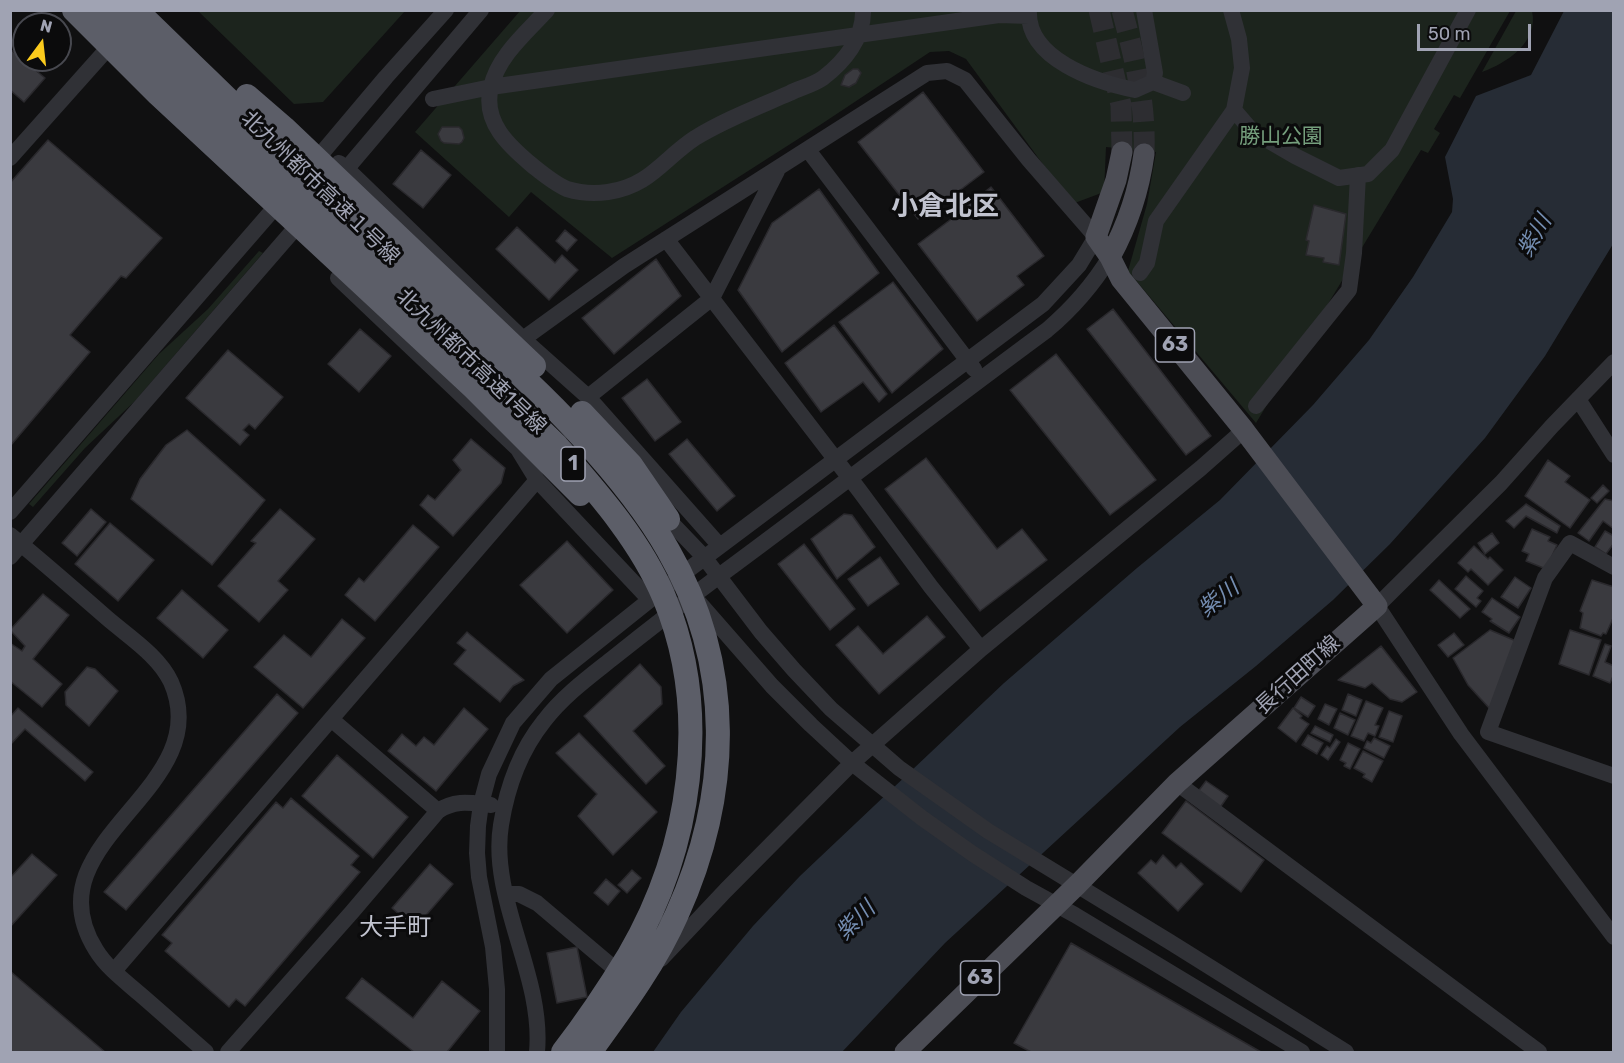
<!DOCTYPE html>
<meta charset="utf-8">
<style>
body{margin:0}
#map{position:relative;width:1624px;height:1063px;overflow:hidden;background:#101011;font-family:Rubik,sans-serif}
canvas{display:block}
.frame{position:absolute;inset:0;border:12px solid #a0a3b3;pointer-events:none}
.north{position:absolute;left:12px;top:12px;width:60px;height:60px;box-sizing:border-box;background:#0b0b0c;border:2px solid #47484f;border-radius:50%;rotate:15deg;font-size:16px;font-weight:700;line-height:24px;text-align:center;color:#a0a3b3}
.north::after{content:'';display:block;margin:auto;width:21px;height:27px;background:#fbcb1d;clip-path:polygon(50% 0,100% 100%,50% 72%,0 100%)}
.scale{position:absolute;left:1417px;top:24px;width:114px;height:27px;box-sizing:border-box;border:3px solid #a0a3b3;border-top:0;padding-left:8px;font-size:18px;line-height:21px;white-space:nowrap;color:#a0a3b3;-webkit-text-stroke:4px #0b0b0c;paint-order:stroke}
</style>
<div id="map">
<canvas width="1624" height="1063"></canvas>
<div class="frame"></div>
<div class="north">N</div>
<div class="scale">50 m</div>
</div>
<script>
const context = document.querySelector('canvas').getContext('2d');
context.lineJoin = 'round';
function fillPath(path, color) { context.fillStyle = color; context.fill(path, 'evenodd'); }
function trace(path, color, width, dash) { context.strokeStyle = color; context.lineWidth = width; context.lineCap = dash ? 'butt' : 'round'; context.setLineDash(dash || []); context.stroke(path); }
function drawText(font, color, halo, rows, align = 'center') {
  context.font = font + ' Rubik,"Noto Sans JP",sans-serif'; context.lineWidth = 6; context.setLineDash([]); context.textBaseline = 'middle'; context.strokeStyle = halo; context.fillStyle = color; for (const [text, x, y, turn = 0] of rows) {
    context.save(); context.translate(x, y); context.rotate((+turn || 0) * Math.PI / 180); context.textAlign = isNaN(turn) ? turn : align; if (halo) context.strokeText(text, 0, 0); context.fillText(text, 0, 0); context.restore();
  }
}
fillPath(new Path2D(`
 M 198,11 L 405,11 L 323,102 L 294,104 Z
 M 520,11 L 1510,11 L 1460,98 L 1454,95 L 1434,129 L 1440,133 L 1428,153 L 1421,150 L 1256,423 L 1128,271 L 1147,204 L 1156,152 L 1106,147 L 1104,192 L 1072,204 L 966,59 L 949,51 L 930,52 L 820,125 L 612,258 L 531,192 L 509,217 L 415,132 Z
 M 1516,11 L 1532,11 C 1539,42 1507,63 1482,72 Z
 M 259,251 L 263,253 L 134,402 L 85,448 L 33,507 L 29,504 L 159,354 L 208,309 Z`), '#1c241d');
fillPath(new Path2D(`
 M 1564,11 L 1613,11 L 1613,244 L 1545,356 L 1485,438 L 1390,544 L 1333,600 L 1256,666 L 1180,727 L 945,943 L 842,1052 L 653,1052 L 681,1012 L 753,926 L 800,876 L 1004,683 L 1137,568 L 1220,500 L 1313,405 L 1369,340 L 1413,277 L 1452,212 L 1453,199 L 1445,157 L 1476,96 L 1531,75 Z`), '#262c35');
const building = new Path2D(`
 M 10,49 L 20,57 L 24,53 L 24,60 L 37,60 L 40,62 L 34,69 L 45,78 L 24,102 L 10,90 Z
 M 853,69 L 858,69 L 861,73 L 856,83 L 849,87 L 841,85 L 845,75 Z
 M 923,92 L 984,172 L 955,194 L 965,207 L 991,187 L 1044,256 L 1017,276 L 1024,285 L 977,321 L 918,244 L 958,214 L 946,198 L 918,219 L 858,142 Z
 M 442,127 L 459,127 L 462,130 L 464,138 L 462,142 L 459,144 L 444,143 L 441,141 L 438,134 Z
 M 48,140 L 162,238 L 126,278 L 121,276 L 70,335 L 90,352 L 11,445 L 10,183 Z
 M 421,150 L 451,175 L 423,208 L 393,184 Z
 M 819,189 L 879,273 L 782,352 L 738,290 L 772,223 Z
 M 1314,205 L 1346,214 L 1339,265 L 1323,262 L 1324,258 L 1306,255 L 1309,241 L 1306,240 Z
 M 517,227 L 555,263 L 562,255 L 578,270 L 549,300 L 496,249 Z
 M 565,230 L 577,240 L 567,251 L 556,241 Z
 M 656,259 L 681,296 L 614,354 L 582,318 Z
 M 893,282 L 943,349 L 892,393 L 839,322 Z
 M 1113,309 L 1211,436 L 1186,455 L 1087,329 Z
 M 834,325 L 887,394 L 879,402 L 863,382 L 821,412 L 785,363 Z
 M 360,329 L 391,356 L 359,392 L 328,364 Z
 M 228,350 L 283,397 L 255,429 L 249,424 L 243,430 L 249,435 L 240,445 L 186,398 Z
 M 1056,354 L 1156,480 L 1110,515 L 1010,390 Z
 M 647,379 L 681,422 L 655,441 L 622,398 Z
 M 187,430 L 265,500 L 212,565 L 131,499 L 140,479 L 166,445 Z
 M 471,439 L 505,468 L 501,483 L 453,536 L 420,505 L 428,495 L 435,500 L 461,470 L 453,460 Z
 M 687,439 L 735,496 L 717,511 L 669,454 Z
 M 926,458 L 997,549 L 1022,529 L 1047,560 L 980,611 L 885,489 Z
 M 1548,460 L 1570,476 L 1565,482 L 1590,500 L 1570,528 L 1525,496 Z
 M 1603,485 L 1609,491 L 1597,503 L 1591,498 Z
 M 1605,499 L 1614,501 L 1614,529 L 1603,521 L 1589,541 L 1578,533 Z
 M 1526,504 L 1560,526 L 1557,533 L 1526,516 L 1514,528 L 1506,521 Z
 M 91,509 L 106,522 L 77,556 L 62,543 Z
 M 280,509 L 315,539 L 278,581 L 288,590 L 259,622 L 218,586 L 256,543 L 251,541 Z
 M 844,514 L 852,515 L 875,547 L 837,579 L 811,539 Z
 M 110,523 L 154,560 L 118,601 L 75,564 Z
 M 413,525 L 439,547 L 375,621 L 345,595 L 359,578 L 364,582 Z
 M 1532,529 L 1550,537 L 1548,541 L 1557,545 L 1546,569 L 1526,561 L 1529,554 L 1522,551 Z
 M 1605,531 L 1614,536 L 1614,543 L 1606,554 L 1595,547 Z
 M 1492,533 L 1499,543 L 1485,554 L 1478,543 Z
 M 567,541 L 613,590 L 567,633 L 520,585 Z
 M 804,544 L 855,609 L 830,630 L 778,564 Z
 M 1474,546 L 1488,559 L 1490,557 L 1503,570 L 1488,585 L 1471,569 L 1468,572 L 1458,563 Z
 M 880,557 L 899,584 L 868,606 L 848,579 Z
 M 1466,576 L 1483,591 L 1477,598 L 1481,601 L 1476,607 L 1455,589 Z
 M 1515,577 L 1531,588 L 1518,608 L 1501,597 Z
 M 1439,580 L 1470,609 L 1460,618 L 1430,590 Z
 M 1592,580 L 1614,587 L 1614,616 L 1606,634 L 1603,633 L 1601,636 L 1580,628 L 1583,613 L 1580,611 Z
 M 182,590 L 228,630 L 203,658 L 157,618 Z
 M 43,594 L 69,615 L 33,659 L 62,684 L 42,707 L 10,681 L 10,643 L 22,651 L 25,646 L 10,630 Z
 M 1492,598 L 1520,617 L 1509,633 L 1490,621 L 1492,619 L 1482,612 Z
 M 927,616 L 945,637 L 879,694 L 836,645 L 858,626 L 883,654 Z
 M 342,619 L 365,638 L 303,708 L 254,667 L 284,635 L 311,657 Z
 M 1490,630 L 1516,641 L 1490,709 L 1468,685 L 1453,658 Z
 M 1570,630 L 1601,640 L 1589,675 L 1559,664 Z
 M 467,632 L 524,680 L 513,686 L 500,702 L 454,664 L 466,650 L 457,643 Z
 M 1454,633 L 1464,645 L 1448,657 L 1438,645 Z
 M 1605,644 L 1611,646 L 1605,662 L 1614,666 L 1614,674 L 1610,683 L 1593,676 Z
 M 1381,646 L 1417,692 L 1402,702 L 1390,699 L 1372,683 L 1365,688 L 1338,680 Z
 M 640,664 L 661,687 L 662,704 L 633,731 L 665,766 L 646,784 L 584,716 Z
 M 87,667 L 95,669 L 118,691 L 89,726 L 66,705 L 65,692 Z
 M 277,694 L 298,713 L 126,910 L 104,892 Z
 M 1348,694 L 1362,700 L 1356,716 L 1342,710 Z
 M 1301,697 L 1315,706 L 1308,717 L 1294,708 Z
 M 1366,701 L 1383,708 L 1375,725 L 1379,726 L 1375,736 L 1368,733 L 1364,741 L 1351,736 Z
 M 1325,704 L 1337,709 L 1329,725 L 1318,719 Z
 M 18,708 L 93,772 L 85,781 L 25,729 L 10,745 L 10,717 Z
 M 464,708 L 488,729 L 436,791 L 388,751 L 402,734 L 416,746 L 424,737 L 434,745 Z
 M 1293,708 L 1302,716 L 1300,718 L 1309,724 L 1296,742 L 1278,728 Z
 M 1389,711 L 1402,716 L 1393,742 L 1379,737 Z
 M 1340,713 L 1355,720 L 1348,735 L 1334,728 Z
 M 1315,726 L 1333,735 L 1330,742 L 1311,733 Z
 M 579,733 L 657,812 L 613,855 L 578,816 L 597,794 L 556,753 Z
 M 1308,735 L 1323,743 L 1317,754 L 1302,745 Z
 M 1374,738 L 1390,746 L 1384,758 L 1364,748 L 1367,741 L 1371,743 Z
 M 1336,739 L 1340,742 L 1328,760 L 1321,755 L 1327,746 L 1330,748 Z
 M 1348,743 L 1360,749 L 1350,769 L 1344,766 L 1346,763 L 1340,760 Z
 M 1363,751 L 1383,761 L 1372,782 L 1363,777 L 1365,774 L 1354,768 Z
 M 337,755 L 408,817 L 373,858 L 302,796 Z
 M 1206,781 L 1228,796 L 1219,809 L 1197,793 Z
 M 291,798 L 359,856 L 351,865 L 360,872 L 245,1006 L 236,999 L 229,1007 L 165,951 L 172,943 L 162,935 L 276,802 L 283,808 Z
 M 1186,801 L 1264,860 L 1241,892 L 1162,833 Z
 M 32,854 L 57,875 L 10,927 L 10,878 Z
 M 1163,855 L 1176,868 L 1181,863 L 1203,884 L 1178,911 L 1138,873 L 1151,860 L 1156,864 Z
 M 430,864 L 453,884 L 415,928 L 392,908 Z
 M 632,870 L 641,878 L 627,893 L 618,885 Z
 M 606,879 L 620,891 L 608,905 L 594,893 Z
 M 1071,943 L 1261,1052 L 1031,1052 L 1014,1043 Z
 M 577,947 L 587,997 L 557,1003 L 547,953 Z
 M 10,971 L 105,1052 L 10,1052 Z
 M 362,978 L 413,1018 L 442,981 L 480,1011 L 447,1052 L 414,1052 L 346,998 Z`);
fillPath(building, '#3a3a3f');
trace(building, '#2a292d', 1.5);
trace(new Path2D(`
 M 1099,10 L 1121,105 L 1122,152
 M 1122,10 C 1135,59 1146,103 1144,154`), '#2d2d31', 21, [21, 10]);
trace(new Path2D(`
 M 547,10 C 526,33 498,56 491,87 C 482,122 509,146 533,166 C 543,174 555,184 567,189 C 580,193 594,194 608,192 C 650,186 663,159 695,138 C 724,120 758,107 790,93 C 800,88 813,85 823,78 C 844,62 864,38 863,10
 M 1029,10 C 1026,59 1096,82 1135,90 L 1153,82 L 1155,73 L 1144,10
 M 1231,10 L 1239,39 L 1242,68 L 1234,110 L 1252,131 L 1295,156 L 1339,178 L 1368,174 L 1392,150 L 1468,10
 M 1153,82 L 1183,93
 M 433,99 L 491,87 L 999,15 L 1029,16
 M 808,150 L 974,369
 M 10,158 L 117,38
 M 339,163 L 346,168 L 523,339 L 588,397 L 719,545
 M 311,166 L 386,77 L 446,10
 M 332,186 L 481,10
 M 666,239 L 859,490 L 931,587 L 981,649
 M 1140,273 L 1147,263 L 1156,221 L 1234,110
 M 338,278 L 518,449 L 537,480 L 650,600
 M 1614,362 L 1552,426 L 1501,483 L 1377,606 L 1461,734 L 1614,937
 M 588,397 L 712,298 L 777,171
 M 1578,399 L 1614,455
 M 1256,406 L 1349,290 L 1354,253 L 1358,175
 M 10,512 L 284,197
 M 661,512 L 704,557 L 761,632 L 794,670 L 831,709 L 899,768 L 988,831 L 1170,942 L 1346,1052
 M 10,535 C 43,562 75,590 107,618 C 129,637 159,656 171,682 C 219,791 27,840 96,950 C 107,968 125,981 141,995 C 163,1014 184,1033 206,1052
 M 10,557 L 305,217
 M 1614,567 L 1570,543 L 1545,578 L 1488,732 L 1614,776
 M 695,598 L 772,686 L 811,725 L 852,763 L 922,818 L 973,854 L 1026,888 L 1075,915 L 1302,1052
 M 331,719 L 438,811
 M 1177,783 L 1539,1052
 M 506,894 L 519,894 L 537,903 L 621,974 L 627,975
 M 661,959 L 726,890 L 852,763 L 981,649 L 1201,468 L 1244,430
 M 114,971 L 537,480
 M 228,1052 L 352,912 L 438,811 C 456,799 471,803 491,805
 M 497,1052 L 497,989 L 493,947 L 479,877 L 477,853 L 478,826 L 481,804 L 489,774 L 513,723 L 551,679 L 676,579 L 1043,304 L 1079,265 L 1096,237 L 1029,160 L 965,80 L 947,71 L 927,73 L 624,266 L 523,339
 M 537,1052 C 544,975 489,899 501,825 C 507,787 520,751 544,721 C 563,696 589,677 613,658 C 648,630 683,603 719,576 C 829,495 937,411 1047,330 C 1073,308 1093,285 1110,257`), '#303136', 16);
trace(new Path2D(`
 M 1110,257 C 1128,224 1139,191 1144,154
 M 905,1052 L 1077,885 L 1177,783 L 1377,606 L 1244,430 L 1121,279 L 1110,257 L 1096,237 L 1116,180 L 1122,152`), '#4c4d55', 21);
trace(new Path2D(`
 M 74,10 L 158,94 L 474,388 L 580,494
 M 105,10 L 557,446 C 597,492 640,540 664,597 C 712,712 691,849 629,955 C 609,988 587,1021 563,1052
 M 136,10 C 232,103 327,197 424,287 C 477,336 533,383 581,436 C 613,471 645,509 668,550 C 735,666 731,794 677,914 C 655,964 622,1008 590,1052
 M 247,96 L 284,128 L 534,366
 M 582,413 L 631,465 L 668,519`), '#5c5e68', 24);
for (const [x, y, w] of [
 [1175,345,39],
 [573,464,24],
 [980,978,39]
]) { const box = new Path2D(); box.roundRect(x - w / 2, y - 17, w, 34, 4.5); context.fillStyle = '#0b0b0c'; context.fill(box); trace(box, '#a0a3b3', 1.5); }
drawText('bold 20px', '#a0a3b3', null, [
 ["63",1175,345],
 ["1",573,464],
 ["63",980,978]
]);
drawText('21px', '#759f7d', '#0b0b0c', [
 ["勝山公園",1281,137]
]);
drawText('21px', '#a0a3b3', '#0b0b0c', [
 ["北九州都市高速１号線",320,188,44],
 ["北九州都市高速1号線",471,362,44],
 ["長行田町線",1298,675,-42]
]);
drawText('italic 22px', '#748db1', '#0b0b0c', [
 ["紫川",1535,236,-60],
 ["紫川",1219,599,-38],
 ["紫川",856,921,-45]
]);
drawText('24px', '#c1c3cf', '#0b0b0c', [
 ["大手町",395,928]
]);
drawText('bold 27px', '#c1c3cf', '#0b0b0c', [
 ["小倉北区",945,207]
]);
</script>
